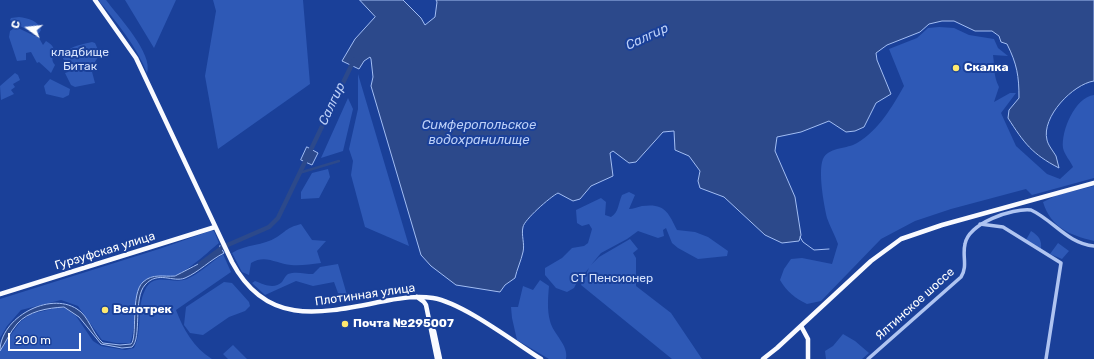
<!DOCTYPE html>
<meta charset="utf-8">
<style>
body{margin:0}
#map{position:relative;width:1094px;height:359px;overflow:hidden;background:#1a4099;font-family:Rubik,sans-serif}
canvas{display:block}
.north{position:absolute;left:8px;top:8px;width:40px;height:40px;-webkit-text-stroke:3px #1a4099;paint-order:stroke;rotate:285deg;font-size:11px;font-weight:700;line-height:16px;text-align:center;color:#fff}
.north::after{content:'';display:block;margin:auto;width:14px;height:18px;background:#fff;clip-path:polygon(50% 0,100% 100%,50% 72%,0 100%)}
.scale{position:absolute;left:8px;top:333px;width:73px;height:18px;box-sizing:border-box;border:2px solid #fff;border-top:0;padding-left:5px;font-size:12px;line-height:14px;white-space:nowrap;color:#fff;-webkit-text-stroke:3px #1a4099;paint-order:stroke}
</style>
<div id="map">
<canvas width="1094" height="359"></canvas>
<div class="north">С</div>
<div class="scale">200 m</div>
</div>
<script>
const context = document.querySelector('canvas').getContext('2d');
context.lineJoin = 'round';
function fillPath(path, color) { context.fillStyle = color; context.fill(path, 'evenodd'); }
function trace(path, color, width, dash) { context.strokeStyle = color; context.lineWidth = width; context.lineCap = dash ? 'butt' : 'round'; context.setLineDash(dash || []); context.stroke(path); }
function drawText(font, color, halo, rows, align = 'center') {
  context.font = font + ' Rubik,sans-serif'; context.lineWidth = 4; context.setLineDash([]); context.textBaseline = 'middle'; context.strokeStyle = halo; context.fillStyle = color; for (const [text, x, y, turn = 0] of rows) {
    context.save(); context.translate(x, y); context.rotate((+turn || 0) * Math.PI / 180); context.textAlign = isNaN(turn) ? turn : align; if (halo) context.strokeText(text, 0, 0); context.fillText(text, 0, 0); context.restore();
  }
}
fillPath(new Path2D(`
 M 98,0 L 106,0 C 117,15 154,54 147,73 C 136,46 117,22 98,0 Z
 M 125,0 L 176,0 L 154,48 Z
 M 213,0 L 303,0 L 310,84 L 218,149 L 205,76 L 216,11 Z
 M 19,17 C 28,18 39,21 41,30 L 38,35 L 18,25 L 10,20 L 11,18 Z
 M 16,27 L 39,38 L 43,45 L 46,41 C 62,50 47,56 55,65 L 51,73 L 39,62 L 37,63 L 31,52 L 26,53 L 26,60 L 17,61 L 9,37 L 10,31 Z
 M 939,27 L 954,28 L 969,35 L 994,39 L 998,48 L 1008,56 L 993,55 C 995,68 993,75 999,87 L 994,102 L 1010,93 L 1016,93 L 1001,113 L 1016,146 L 1047,174 L 1060,179 L 1073,167 C 1071,162 1064,154 1063,148 C 1061,131 1075,97 1094,95 L 1094,178 L 1032,195 L 1026,189 L 951,209 L 915,221 L 881,239 L 821,301 L 807,304 C 795,298 787,292 780,280 L 784,269 L 791,259 L 802,258 L 832,264 L 838,244 C 835,235 830,227 827,218 C 824,205 817,168 824,157 C 831,147 847,149 857,143 C 879,130 892,107 904,86 L 889,49 L 917,38 L 928,28 Z
 M 92,42 L 95,43 L 100,54 L 91,68 L 95,83 L 75,87 L 71,85 L 65,73 L 68,72 L 67,62 L 63,59 C 65,46 81,45 92,42 Z
 M 15,73 L 18,75 L 20,80 L 13,84 L 15,87 L 11,90 L 14,94 L 1,100 L 0,86 Z
 M 358,74 L 409,246 L 365,227 L 351,175 L 353,161 L 349,149 L 358,109 Z
 M 50,79 L 70,89 L 69,95 L 63,98 L 46,94 L 44,86 Z
 M 348,98 L 353,109 L 343,151 L 321,158 Z
 M 328,169 L 330,177 L 319,198 L 301,199 L 301,192 L 312,173 Z
 M 1094,186 L 1094,241 C 1070,235 1051,228 1043,202 L 1057,195 Z
 M 629,192 L 635,195 L 629,209 C 633,209 637,207 642,206 C 665,203 668,212 677,230 L 695,232 L 708,237 L 728,251 L 727,256 L 698,259 L 678,248 L 672,243 L 666,228 L 663,230 L 664,236 L 658,238 L 638,231 L 627,239 L 601,253 L 591,265 L 599,257 L 630,239 L 638,249 L 633,253 L 636,258 L 636,286 L 671,313 L 702,359 L 672,359 L 581,285 L 589,268 L 576,284 L 574,288 L 567,292 L 556,288 L 545,275 L 545,268 L 562,258 L 572,248 L 584,246 L 588,243 L 592,229 L 589,224 L 582,226 L 577,223 L 576,210 L 601,198 L 606,202 L 605,215 L 611,217 C 619,212 618,204 622,195 Z
 M 301,224 L 312,240 L 326,241 L 317,251 L 321,263 C 311,264 301,266 291,265 C 276,264 266,254 251,263 L 249,275 L 242,272 L 232,253 C 246,244 263,246 277,237 C 288,230 286,228 301,224 Z
 M 210,231 L 214,231 L 219,243 C 208,252 189,270 176,275 C 162,280 157,269 142,283 C 135,296 134,340 130,343 L 116,343 L 102,340 L 78,306 L 61,300 L 21,310 L 7,326 L 0,338 L 0,299 L 162,248 Z
 M 1031,231 C 1039,236 1042,240 1041,249 L 1026,240 Z
 M 1058,243 L 1069,251 L 1062,259 L 1050,254 Z
 M 223,254 L 231,272 L 176,310 C 183,329 194,348 212,359 L 0,359 L 0,350 L 20,322 L 31,314 L 56,308 L 65,308 L 76,316 L 93,341 L 101,346 L 125,350 L 134,348 C 143,330 136,308 145,290 C 154,271 172,285 187,279 C 197,275 213,261 223,254 Z
 M 338,264 L 347,295 L 338,293 L 334,282 L 313,286 L 296,281 L 265,295 L 252,283 L 255,281 C 263,284 274,290 282,282 C 284,279 285,276 288,274 C 296,271 305,274 313,274 L 320,267 Z
 M 540,280 L 549,286 C 548,298 547,310 550,321 C 553,334 569,345 566,359 L 549,359 L 517,340 L 512,318 L 511,307 L 518,307 L 523,286 L 533,290 Z
 M 224,282 L 232,283 L 249,302 L 250,306 L 245,311 L 229,317 L 203,335 L 190,333 L 184,325 L 186,307 Z
 M 843,334 L 855,341 L 869,353 L 862,359 L 826,359 L 825,351 L 833,346 Z
 M 233,345 L 247,359 L 228,359 L 223,354 Z`), '#2e59b6');
const water = new Path2D(`
 M 360,0 L 403,0 L 421,18 L 425,25 L 435,17 L 437,2 L 436,0 L 1094,0 L 1094,81 C 1073,84 1041,117 1047,140 C 1048,145 1053,151 1056,156 C 1057,160 1058,164 1059,168 C 1032,154 1024,143 1008,118 L 1009,110 L 1019,98 C 1019,76 1017,64 1007,44 L 1001,42 L 999,36 L 992,31 L 975,31 L 954,21 L 942,21 L 929,24 L 920,32 L 887,45 L 876,53 L 877,60 L 891,94 L 876,103 L 864,127 L 855,131 L 846,132 L 829,121 L 801,132 L 777,137 L 775,151 L 795,197 L 801,235 L 799,241 L 782,243 L 765,235 L 724,197 L 700,188 L 698,181 L 700,171 L 689,156 L 675,150 L 674,131 L 663,132 L 636,162 L 629,163 L 613,151 L 610,153 L 613,176 L 591,186 L 580,199 L 573,201 L 558,193 C 550,197 524,220 523,227 C 521,235 525,244 523,252 C 521,261 517,269 515,278 L 505,285 L 500,292 L 456,285 L 431,266 L 421,255 L 371,86 L 373,77 L 371,59 L 370,57 L 364,61 L 359,69 L 342,61 L 355,39 L 375,17 Z
 M 307,147 L 318,153 L 312,165 L 301,160 Z
 M 220,246 L 224,253 C 210,260 199,272 185,278 C 173,283 158,270 145,285 C 133,298 142,338 132,347 L 122,348 L 101,344 L 79,317 L 64,307 C 48,308 28,311 17,324 C 10,332 6,342 0,351 C 0,318 49,291 77,309 C 89,316 92,334 103,343 L 120,345 L 131,344 C 138,338 130,294 143,282 C 153,273 163,277 175,276 C 177,275 210,258 213,256 C 217,253 219,250 220,246 Z`);
fillPath(water, '#2c498b');
trace(water, '#a2bdf3', 1);
trace(new Path2D(`
 M 800,237 L 803,242 L 814,250 L 829,249`), '#a2bdf3', 1);
trace(new Path2D(`
 M 299,173 L 339,161`), '#2c498b', 2.5);
trace(new Path2D(`
 M 200,264 L 223,247 L 269,227 L 278,218 L 354,60`), '#2c498b', 4.5);
trace(new Path2D(`
 M 980,224 L 1003,227 L 1061,263 L 1046,359
 M 868,359 L 961,277 C 968,266 962,256 965,244 C 969,223 1012,208 1031,210 C 1053,220 1068,244 1094,246`), '#afc4f1', 3.5);
trace(new Path2D(`
 M 95,0 L 136,58 L 232,262 C 266,326 319,314 379,302 C 397,299 414,295 433,298 C 463,303 514,342 541,359
 M 0,294 L 215,227
 M 417,297 L 424,302 L 426,305 L 437,359
 M 801,326 L 808,339 L 808,359
 M 434,331 L 440,359
 M 763,359 L 777,348 L 871,261 L 901,239 L 942,225 L 1094,183`), '#f9faff', 4.5);
for (const [x, y, r, color] of [
 [956,68,4,"#ffe96f"],
 [105,310,4,"#ffe96f"],
 [345,324,4,"#ffe96f"]
]) { const dot = new Path2D(); dot.arc(x, y, r, 0, 2 * Math.PI); context.fillStyle = color; context.fill(dot); trace(dot, '#1a4099', 1.5); }
drawText('12px', '#d6e2fc', '#1a4099', [
 ["кладбище",80,53],
 ["Битак",80,67],
 ["СТ Пенсионер",612,279]
]);
drawText('bold 12px', '#fff', '#1a4099', [
 ["Скалка",964,68],
 ["Велотрек",113,310],
 ["Почта №295007",353,324]
], 'left');
drawText('12px', '#fff', '#1a4099', [
 ["Гурзуфская улица",105,251,-17],
 ["Плотинная улица",365,295,-8],
 ["Ялтинское шоссе",915,304,-42]
]);
drawText('italic 13px', '#bccff7', '#1a4099', [
 ["Салгир",647,37,-25],
 ["Салгир",332,104,-65],
 ["Симферопольское",479,125],
 ["водохранилище",479,140]
]);
</script>
